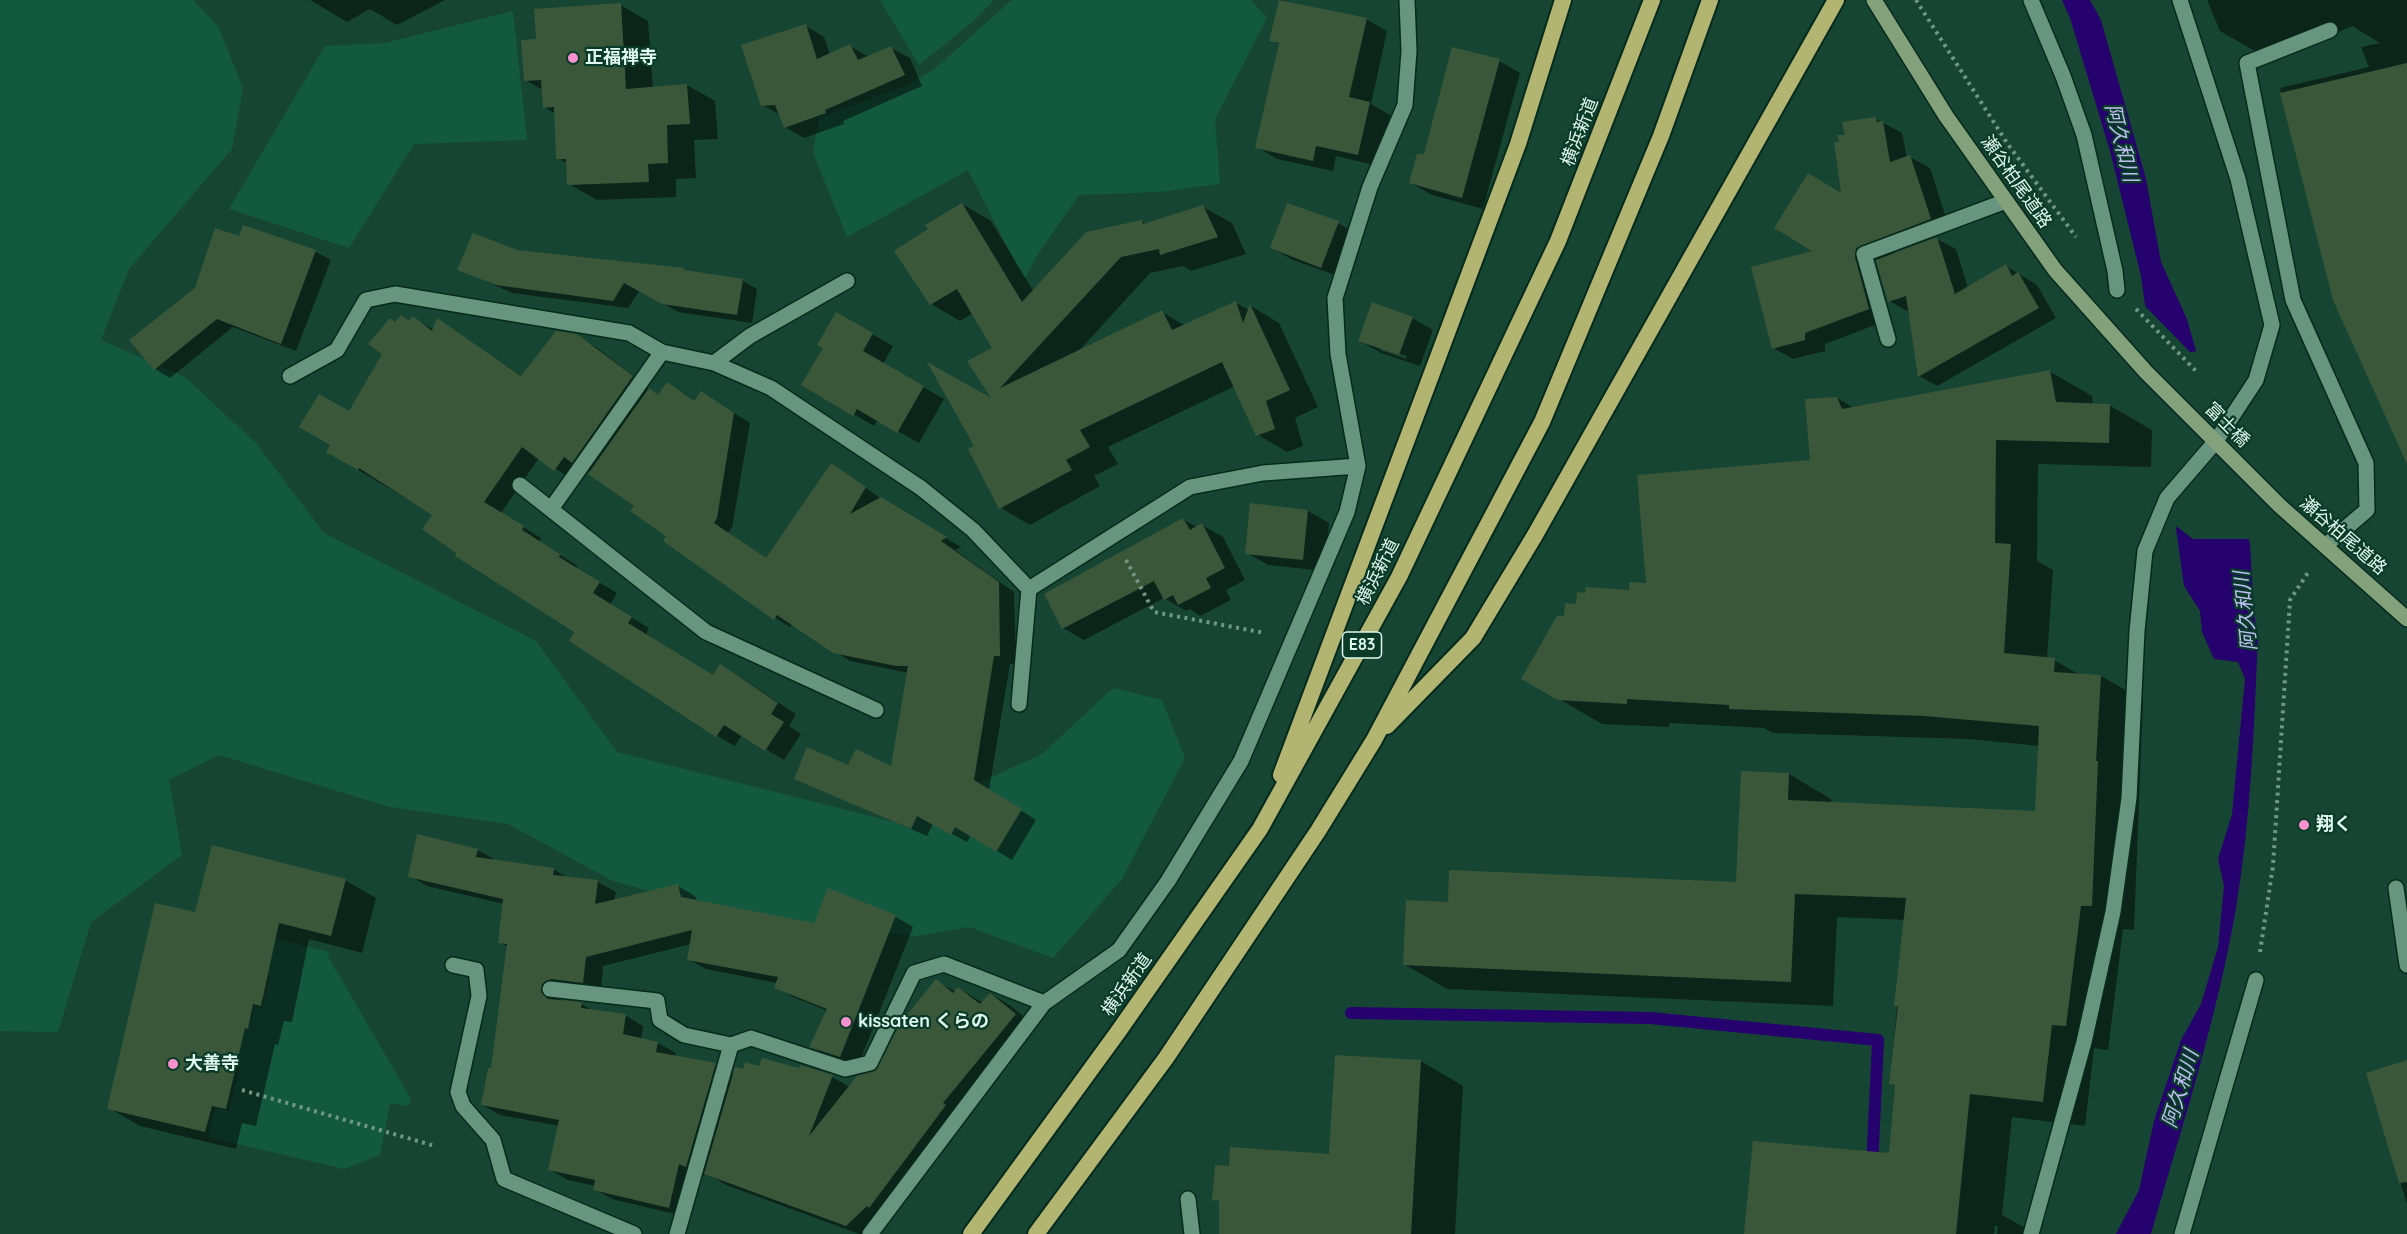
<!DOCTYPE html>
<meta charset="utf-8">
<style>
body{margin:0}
canvas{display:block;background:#174533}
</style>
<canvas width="2407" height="1234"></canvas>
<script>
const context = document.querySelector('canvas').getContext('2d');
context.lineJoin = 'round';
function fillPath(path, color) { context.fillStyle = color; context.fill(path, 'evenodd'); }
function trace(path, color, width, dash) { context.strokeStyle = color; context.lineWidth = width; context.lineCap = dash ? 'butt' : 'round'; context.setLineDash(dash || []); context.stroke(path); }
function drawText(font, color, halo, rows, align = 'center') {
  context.font = font + ' Quicksand,"Noto Sans JP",sans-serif'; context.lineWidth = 4.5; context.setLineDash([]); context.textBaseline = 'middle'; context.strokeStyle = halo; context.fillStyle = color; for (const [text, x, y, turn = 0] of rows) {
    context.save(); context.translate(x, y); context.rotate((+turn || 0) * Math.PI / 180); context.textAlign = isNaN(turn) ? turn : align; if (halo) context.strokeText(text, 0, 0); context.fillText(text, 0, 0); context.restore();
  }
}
fillPath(new Path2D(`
 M 0,0 L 193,0 L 218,26 L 243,88 L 232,149 L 129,269 L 101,340 L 185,377 L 256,443 L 324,533 L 536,641 L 617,752 L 894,822 L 1042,754 L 1113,688 L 1162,700 L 1185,758 L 1122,879 L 1053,958 L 969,927 L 918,936 L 762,922 L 613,881 L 508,824 L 390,807 L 219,755 L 169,780 L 182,855 L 91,922 L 58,1032 L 0,1031 Z
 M 880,0 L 994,0 L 976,19 L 919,65 Z
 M 1012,0 L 1251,0 L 1267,18 L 1215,119 L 1220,184 L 1160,192 L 1079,195 L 1036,257 L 1024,280 L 968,170 L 847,237 L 813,153 L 819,118 L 899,88 L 932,71 Z
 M 513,11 L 527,140 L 414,144 L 349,248 L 229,209 L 325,46 L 385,43 Z
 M 273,938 L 329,952 L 328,956 L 411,1099 L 409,1106 L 390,1103 L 380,1155 L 344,1169 L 208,1137 L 215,1108 L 229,1111 L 241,1063 L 229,1060 L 237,1028 L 248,1030 L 255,1006 L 262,1008 L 270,974 L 265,972 Z`), '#135940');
fillPath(new Path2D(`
 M 2062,0 L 2090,0 L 2101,20 L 2146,179 L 2161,262 L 2187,319 L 2250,544 L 2254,615 L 2258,636 C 2254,727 2251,818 2236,908 C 2217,1019 2182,1126 2151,1234 L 2116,1234 L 2139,1190 L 2154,1121 L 2181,1040 L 2201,1004 L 2218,947 L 2224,886 L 2218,859 L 2232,814 L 2245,679 L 2238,662 L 2214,659 L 2202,632 L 2200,611 L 2184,586 L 2141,276 L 2110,151 L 2070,18 Z`), '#25026d');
fillPath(new Path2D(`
 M 2141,302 L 2190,352 L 2199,351 L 2252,539 L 2193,539 L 2172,523 Z`), '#174533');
fillPath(new Path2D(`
 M 310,0 L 445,0 L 397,25 L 370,9 L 347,22 Z
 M 1280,0 L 1366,19 L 1387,31 L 1371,104 L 1390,115 L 1378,166 L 1336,156 L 1333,171 L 1277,159 L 1257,147 L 1280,45 L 1271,40 Z
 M 2207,0 L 2407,0 L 2407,460 L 2334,300 L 2280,88 L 2369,67 L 2361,47 L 2380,43 L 2352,26 L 2272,61 L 2220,31 Z
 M 620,5 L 648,21 L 653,88 L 687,85 L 715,101 L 718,139 L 694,140 L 696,178 L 676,179 L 676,197 L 597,200 L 569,184 L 568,164 L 558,158 L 556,114 L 544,107 L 543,90 L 525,80 L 538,40 Z
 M 806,26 L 824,37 L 830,55 L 850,46 L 869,57 L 891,48 L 910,58 L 922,86 L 843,121 L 844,124 L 804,138 L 785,127 L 781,115 L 762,105 Z
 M 1499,61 L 1520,73 L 1483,209 L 1432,195 L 1411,183 L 1425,156 Z
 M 1876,119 L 1902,133 L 1907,158 L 1910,157 L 1930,168 L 1950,230 L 1894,252 L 1895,254 L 1937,239 L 1956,249 L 1968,288 L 2006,266 L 2037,285 L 2056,318 L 1937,386 L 1919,376 L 1909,312 L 1889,301 L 1876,256 L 1874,269 L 1888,320 L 1825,344 L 1825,351 L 1793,359 L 1773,348 L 1843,195 L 1840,143 L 1846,136 Z
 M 962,204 L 991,221 L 1034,292 L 1142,221 L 1147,224 L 1203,207 L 1232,223 L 1246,254 L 1191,271 L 1183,266 L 1150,273 L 1077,353 L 1162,312 L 1186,326 L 1236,303 L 1249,310 L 1251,306 L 1279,323 L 1318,407 L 1295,418 L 1303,446 L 1287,452 L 1258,435 L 1235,386 L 1108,447 L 1118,464 L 1094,476 L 1100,486 L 1030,525 L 1001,508 L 976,446 L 996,403 L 994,349 L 973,313 L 960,321 L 931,304 L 930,229 Z
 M 1338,223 L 1359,235 L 1343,278 L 1293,260 L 1272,248 Z
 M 244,227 L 316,252 L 331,260 L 296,351 L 233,327 L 170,378 L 155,369 L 131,340 L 196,288 L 240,237 Z
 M 517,252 L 683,269 L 690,273 L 742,280 L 757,289 L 752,323 L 678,312 L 640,290 L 628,308 L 512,293 L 459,269 Z
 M 837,314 L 893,346 L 883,364 L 944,399 L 919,443 L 878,420 L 874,426 L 803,385 L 825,348 Z
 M 414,318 L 434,330 L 438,320 L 522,376 L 577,336 L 596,347 L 659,396 L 683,393 L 695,402 L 717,402 L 750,423 L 732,528 L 728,533 L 767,559 L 847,474 L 880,498 L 961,547 L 955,550 L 1014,592 L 1016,664 L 1010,664 L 989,790 L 1036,820 L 1012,860 L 971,835 L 967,842 L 933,824 L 927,836 L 796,779 L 849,767 L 892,768 L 909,673 L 850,661 L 793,624 L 790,627 L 775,618 L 591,472 L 582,467 L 573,480 L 539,458 L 501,513 L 541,538 L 539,542 L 578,566 L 576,568 L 617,593 L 610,605 L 649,628 L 646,634 L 713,676 L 738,676 L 796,714 L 789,726 L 801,734 L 784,760 L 742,735 L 735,746 L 717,736 L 576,632 L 458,553 L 434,515 L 328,452 L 384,354 L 396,323 L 410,322 Z
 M 1412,318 L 1433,330 L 1420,366 L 1381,353 L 1360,341 ZM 1380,347 L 1407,356 L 1406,359 L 1380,350 Z
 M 2049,371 L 2092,396 L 2093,405 L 2109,405 L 2152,430 L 2151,467 L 2038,464 L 2037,561 L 2053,570 L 2047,659 L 2054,660 L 2080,675 L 2101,676 L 2143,700 L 2134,930 L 2123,929 L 2108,1050 L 2094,1048 L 2085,1126 L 2012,1117 L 2002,1215 L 2036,1234 L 1997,1234 L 1998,1226 L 1995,1226 L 1994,1234 L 1746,1234 L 1890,1154 L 1897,1087 L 1890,1083 L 1905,920 L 1837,917 L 1833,1006 L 1447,989 L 1404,964 L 1449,903 L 1737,883 L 1789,774 L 1831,799 L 1831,804 L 2037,813 L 2040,746 L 1968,739 L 1773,733 L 1764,728 L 1669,723 L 1669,727 L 1602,724 L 1523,678 L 1565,618 L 1577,605 L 1648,585 L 1812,461 L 1837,398 L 1854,408 Z
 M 1252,505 L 1308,511 L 1329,523 L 1324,571 L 1268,565 L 1247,553 Z
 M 1183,519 L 1198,528 L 1202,525 L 1223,537 L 1245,580 L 1226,590 L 1231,600 L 1200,616 L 1190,609 L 1186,611 L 1164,598 L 1084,640 L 1063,628 Z
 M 478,850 L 495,860 L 553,869 L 569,878 L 598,882 L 616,892 L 614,901 L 678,886 L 695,896 L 697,902 L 815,925 L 828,890 L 896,917 L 913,927 L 858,1066 L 828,1056 L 811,1046 L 828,1011 L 793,997 L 776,987 L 777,983 L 706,969 L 688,959 L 691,944 L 603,966 L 601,992 L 560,993 L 559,1001 L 581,1004 L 594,1011 L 625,1015 L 643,1026 L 641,1039 L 658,1043 L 676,1053 L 675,1057 L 715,1065 L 734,1075 L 760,1068 L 832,1077 L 850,1087 L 878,1071 L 936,981 L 956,992 L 959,988 L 983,1003 L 991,994 L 1011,1006 L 1035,1026 L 870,1234 L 859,1234 L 726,1185 L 705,1172 L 704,1176 L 697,1173 L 687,1217 L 612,1199 L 594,1189 L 595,1186 L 568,1180 L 550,1170 L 560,1126 L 500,1115 L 482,1105 L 492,1070 L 508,947 L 499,942 L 504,904 L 427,886 L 410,876 Z
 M 345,880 L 376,898 L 362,953 L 309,939 L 292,1022 L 284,1021 L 278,1045 L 275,1044 L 256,1126 L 242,1123 L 236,1149 L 140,1126 L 109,1108 L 196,914 Z
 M 1421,1061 L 1463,1086 L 1455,1234 L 1220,1234 L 1221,1203 L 1214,1199 L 1230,1168 L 1330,1156 Z
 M 2407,1061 L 2407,1204 L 2367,1074 Z`), '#0007');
trace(new Path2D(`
 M 1351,1013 L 1650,1018 L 1878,1040 L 1872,1168`), '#25026d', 12);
fillPath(new Path2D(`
 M 1279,0 L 1367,18 L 1349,97 L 1370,102 L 1358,155 L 1316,146 L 1313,161 L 1255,148 L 1279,43 L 1269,41 Z
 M 621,3 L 626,89 L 687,84 L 690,124 L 667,125 L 668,163 L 648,164 L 649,182 L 567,185 L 566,159 L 556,159 L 554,107 L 543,108 L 541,80 L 524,81 L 521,40 L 536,39 L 534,9 Z
 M 806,24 L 817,59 L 850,44 L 858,60 L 891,46 L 905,75 L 825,110 L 826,113 L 784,128 L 775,105 L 761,106 L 741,45 Z
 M 1452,47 L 1500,59 L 1462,198 L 1409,183 L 1417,154 L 1424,154 Z
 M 2407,63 L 2407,464 L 2333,300 L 2280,93 Z
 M 1876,117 L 1877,122 L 1883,121 L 1890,162 L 1910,155 L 1931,219 L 1856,248 L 1855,257 L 1869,309 L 1805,333 L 1805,340 L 1772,349 L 1751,267 L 1812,251 L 1774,228 L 1808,173 L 1841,193 L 1834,142 L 1839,142 L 1837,135 L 1845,135 L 1842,122 Z
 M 962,203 L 1022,302 L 1086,232 L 1142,220 L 1143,224 L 1203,205 L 1218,237 L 1160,255 L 1159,249 L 1121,257 L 1000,388 L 1162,310 L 1172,330 L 1236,301 L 1243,323 L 1250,304 L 1290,390 L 1266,401 L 1275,429 L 1256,436 L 1222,362 L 1080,430 L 1090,447 L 1066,460 L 1072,470 L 999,509 L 968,449 L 974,446 L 927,362 L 991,398 L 967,361 L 992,348 L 957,289 L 930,305 L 894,251 L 928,229 L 925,225 Z
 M 1287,203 L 1339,221 L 1321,268 L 1270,248 Z
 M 243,225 L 316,250 L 281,344 L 217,319 L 154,370 L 129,340 L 195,288 L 215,228 L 239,236 Z
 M 473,233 L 517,250 L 684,268 L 684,270 L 743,279 L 737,315 L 662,304 L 624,283 L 613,301 L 496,285 L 457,270 Z
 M 1937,237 L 1955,294 L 2006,264 L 2012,276 L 2018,272 L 2039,308 L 1918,377 L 1906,296 L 1888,302 L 1876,260 Z
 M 1372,302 L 1413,317 L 1399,355 L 1358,341 Z
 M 836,312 L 873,333 L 863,351 L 924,386 L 897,433 L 857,409 L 853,416 L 801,385 L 823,348 L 817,345 Z
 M 401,315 L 409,321 L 413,316 L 432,331 L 437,318 L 521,376 L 556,331 L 577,334 L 633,376 L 572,463 L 564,457 L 554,471 L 522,447 L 484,502 L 524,526 L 522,530 L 560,554 L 559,557 L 600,582 L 593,593 L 632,617 L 628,623 L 713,675 L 720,664 L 778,703 L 771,714 L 784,722 L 765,751 L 724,725 L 716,737 L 569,641 L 574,632 L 455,556 L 456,553 L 422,529 L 432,515 L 359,468 L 358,470 L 326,452 L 330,445 L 299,427 L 319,394 L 349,411 L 382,354 L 368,344 L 390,318 L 395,322 Z
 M 2050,370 L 2056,402 L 2110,404 L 2109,443 L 1996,440 L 1995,543 L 2011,544 L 2004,653 L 2055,658 L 2054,672 L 2101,675 L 2096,761 L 2098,761 L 2092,906 L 2081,906 L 2066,1026 L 2052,1025 L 2043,1102 L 1970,1094 L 1956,1234 L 1744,1234 L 1753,1141 L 1889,1153 L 1895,1085 L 1889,1084 L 1898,1006 L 1894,1006 L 1906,898 L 1795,894 L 1791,982 L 1403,965 L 1406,900 L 1448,902 L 1449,870 L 1736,882 L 1741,771 L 1789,773 L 1788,800 L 2035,811 L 2039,726 L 1924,716 L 1729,709 L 1729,705 L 1627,699 L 1627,704 L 1558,700 L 1521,679 L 1557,616 L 1564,616 L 1565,603 L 1576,604 L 1577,592 L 1585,593 L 1586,587 L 1629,590 L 1629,582 L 1646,583 L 1637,475 L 1810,460 L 1805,399 L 1837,397 L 1842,409 Z
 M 667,382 L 694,401 L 701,391 L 734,413 L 717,518 L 714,523 L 766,558 L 831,463 L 866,487 L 850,514 L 881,497 L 947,537 L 941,541 L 999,582 L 1000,656 L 994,656 L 974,780 L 1022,809 L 996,852 L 955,827 L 951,835 L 917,816 L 911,829 L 794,779 L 807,747 L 848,765 L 856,749 L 891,766 L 908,666 L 896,666 L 833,653 L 777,615 L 774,620 L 663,541 L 666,536 L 630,511 L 634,506 L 588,474 L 649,388 L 658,395 Z
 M 1250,503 L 1308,510 L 1303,560 L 1245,554 Z
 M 1183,518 L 1190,530 L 1202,523 L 1225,568 L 1206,578 L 1211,588 L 1178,605 L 1173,595 L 1164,600 L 1154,581 L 1062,629 L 1044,594 Z
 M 417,834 L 478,849 L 476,857 L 554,868 L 553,875 L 598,880 L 595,904 L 678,884 L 681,897 L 814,923 L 828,888 L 896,915 L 840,1057 L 809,1047 L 827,1009 L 774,988 L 778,977 L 687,960 L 692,930 L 586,957 L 583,983 L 551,979 L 543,983 L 541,992 L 548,999 L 582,1002 L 581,1008 L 626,1014 L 623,1034 L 658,1042 L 656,1052 L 716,1063 L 686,1167 L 679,1164 L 669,1208 L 593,1190 L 595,1180 L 548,1170 L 559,1120 L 481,1105 L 488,1068 L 491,1068 L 507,944 L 498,943 L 503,899 L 408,877 Z
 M 212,845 L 346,879 L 331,936 L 279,923 L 261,1006 L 253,1004 L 248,1029 L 245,1028 L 226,1109 L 212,1106 L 205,1132 L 107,1109 L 155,903 L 195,912 Z
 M 936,979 L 953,993 L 958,987 L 980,1004 L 990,993 L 1016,1014 L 943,1103 L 946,1105 L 869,1208 L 867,1206 L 846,1226 L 704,1174 L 735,1067 L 743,1069 L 745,1062 L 759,1066 L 762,1058 L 799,1068 L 800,1065 L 833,1075 L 809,1136 L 857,1076 L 876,1070 L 901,1022 Z
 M 1335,1055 L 1421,1060 L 1411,1234 L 1219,1234 L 1219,1201 L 1212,1200 L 1215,1165 L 1229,1166 L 1230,1147 L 1329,1154 Z
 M 2407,1060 L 2407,1182 L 2399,1183 L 2366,1073 Z`), '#3a5739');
const service = new Path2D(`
 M 2326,545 L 2367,510 L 2366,463 L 2293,300 L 2247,63 L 2330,30
 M 1119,950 L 1168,881 L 1241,761 L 1293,639`);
const pedestrian = new Path2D(`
 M 2031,0 L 2063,76 L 2084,135 L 2115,271 L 2117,290`);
const minor = new Path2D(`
 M 2180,0 L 2238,179 L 2272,325 L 2256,380 L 2216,441
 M 1888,339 L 1864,254 L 2006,201
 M 714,363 L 750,336 L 847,281
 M 290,376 L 337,350 L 366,300 L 395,294 L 629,333 L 662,352 L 714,363 L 771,388 L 921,488 L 973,530 L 1029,589 L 1190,487 L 1263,473 L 1358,466 L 1338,354 L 1335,298 L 1370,187 L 1405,105 L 1409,51 L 1407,0
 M 520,485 L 706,632 L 876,710
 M 551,509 L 662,352
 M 1293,639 L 1347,512 L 1358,466
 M 1019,704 L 1029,589
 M 2396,888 L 2407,965
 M 453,965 L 476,970 L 479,996 L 458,1092 L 463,1106 L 493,1140 L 504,1179 L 634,1234
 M 550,989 L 657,1001 L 660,1020 L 684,1035 L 731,1045 L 751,1038 L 845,1069 L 870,1063 L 914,973 L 944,964 L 1044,1003
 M 1188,1199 L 1192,1234
 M 677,1234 L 731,1045
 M 870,1234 L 1044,1003 L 1119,950
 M 2182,1234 L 2256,980`);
const tertiary = new Path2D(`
 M 2031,1234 L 2084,1042 L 2113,912 L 2129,798 L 2137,631 L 2145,551 L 2167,498 L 2216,441`);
const secondary = new Path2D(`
 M 1874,0 L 1946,116 L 2055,270 L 2146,372 L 2280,506 L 2407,619`);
const trunk = new Path2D(`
 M 1387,726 L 1473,638 L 1535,535 L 1836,0
 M 1281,775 L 1518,144 L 1563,0
 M 971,1234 L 1118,1032 L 1260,829 L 1399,577 L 1558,241 L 1652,0
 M 1036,1234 L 1166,1058 L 1318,831 L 1374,740 L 1542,422 L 1661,136 L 1710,0`);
trace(service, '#062a1c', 18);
trace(pedestrian, '#062a1c', 18);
trace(minor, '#062a1c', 18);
trace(tertiary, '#062a1c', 18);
trace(secondary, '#062a1c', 18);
trace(trunk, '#062a1c', 20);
trace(new Path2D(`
 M 1916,0 L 2007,143 L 2076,237
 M 2136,309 L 2196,371
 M 1126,560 L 1154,612 L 1265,633
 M 2260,952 L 2273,866 L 2290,600 L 2309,571
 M 242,1090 L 435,1146`), '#739787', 4, [3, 4.5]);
trace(service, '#67957f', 15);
trace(pedestrian, '#67957f', 15);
trace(minor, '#67957f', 15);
trace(tertiary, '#67957f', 15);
trace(secondary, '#83a17a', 15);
trace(trunk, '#b2b572', 16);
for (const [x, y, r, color] of [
 [573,58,6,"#f790ce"],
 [2304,825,6,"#f790ce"],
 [846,1022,6,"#f790ce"],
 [173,1064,6,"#f790ce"]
]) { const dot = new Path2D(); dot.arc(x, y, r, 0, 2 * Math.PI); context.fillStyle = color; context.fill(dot); trace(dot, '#0a3b29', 2); }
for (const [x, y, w] of [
 [1362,645,39]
]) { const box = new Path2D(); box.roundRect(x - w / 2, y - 13, w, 26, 4.5); context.fillStyle = '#0a3b29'; context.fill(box); trace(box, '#e0f8ec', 1.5); }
drawText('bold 16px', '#e0f8ec', null, [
 ["E83",1362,645]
]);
drawText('bold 18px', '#e0f8ec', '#0a3b29', [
 ["正福禅寺",585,58],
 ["翔く",2316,825],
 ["kissaten くらの",858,1022],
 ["大善寺",185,1064]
], 'left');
drawText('18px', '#e0f8ec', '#0a3b29', [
 ["横浜新道",1580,132,-69],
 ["瀬谷柏尾道路",2016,182,55],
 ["富士橋",2227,425,45],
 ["瀬谷柏尾道路",2343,536,41],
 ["横浜新道",1378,572,-63],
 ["横浜新道",1127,985,-55]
]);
drawText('italic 20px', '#bfc0f5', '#0a3b29', [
 ["阿久和川",2121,143,76],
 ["阿久和川",2246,611,-96],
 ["阿久和川",2181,1089,-73]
]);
</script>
